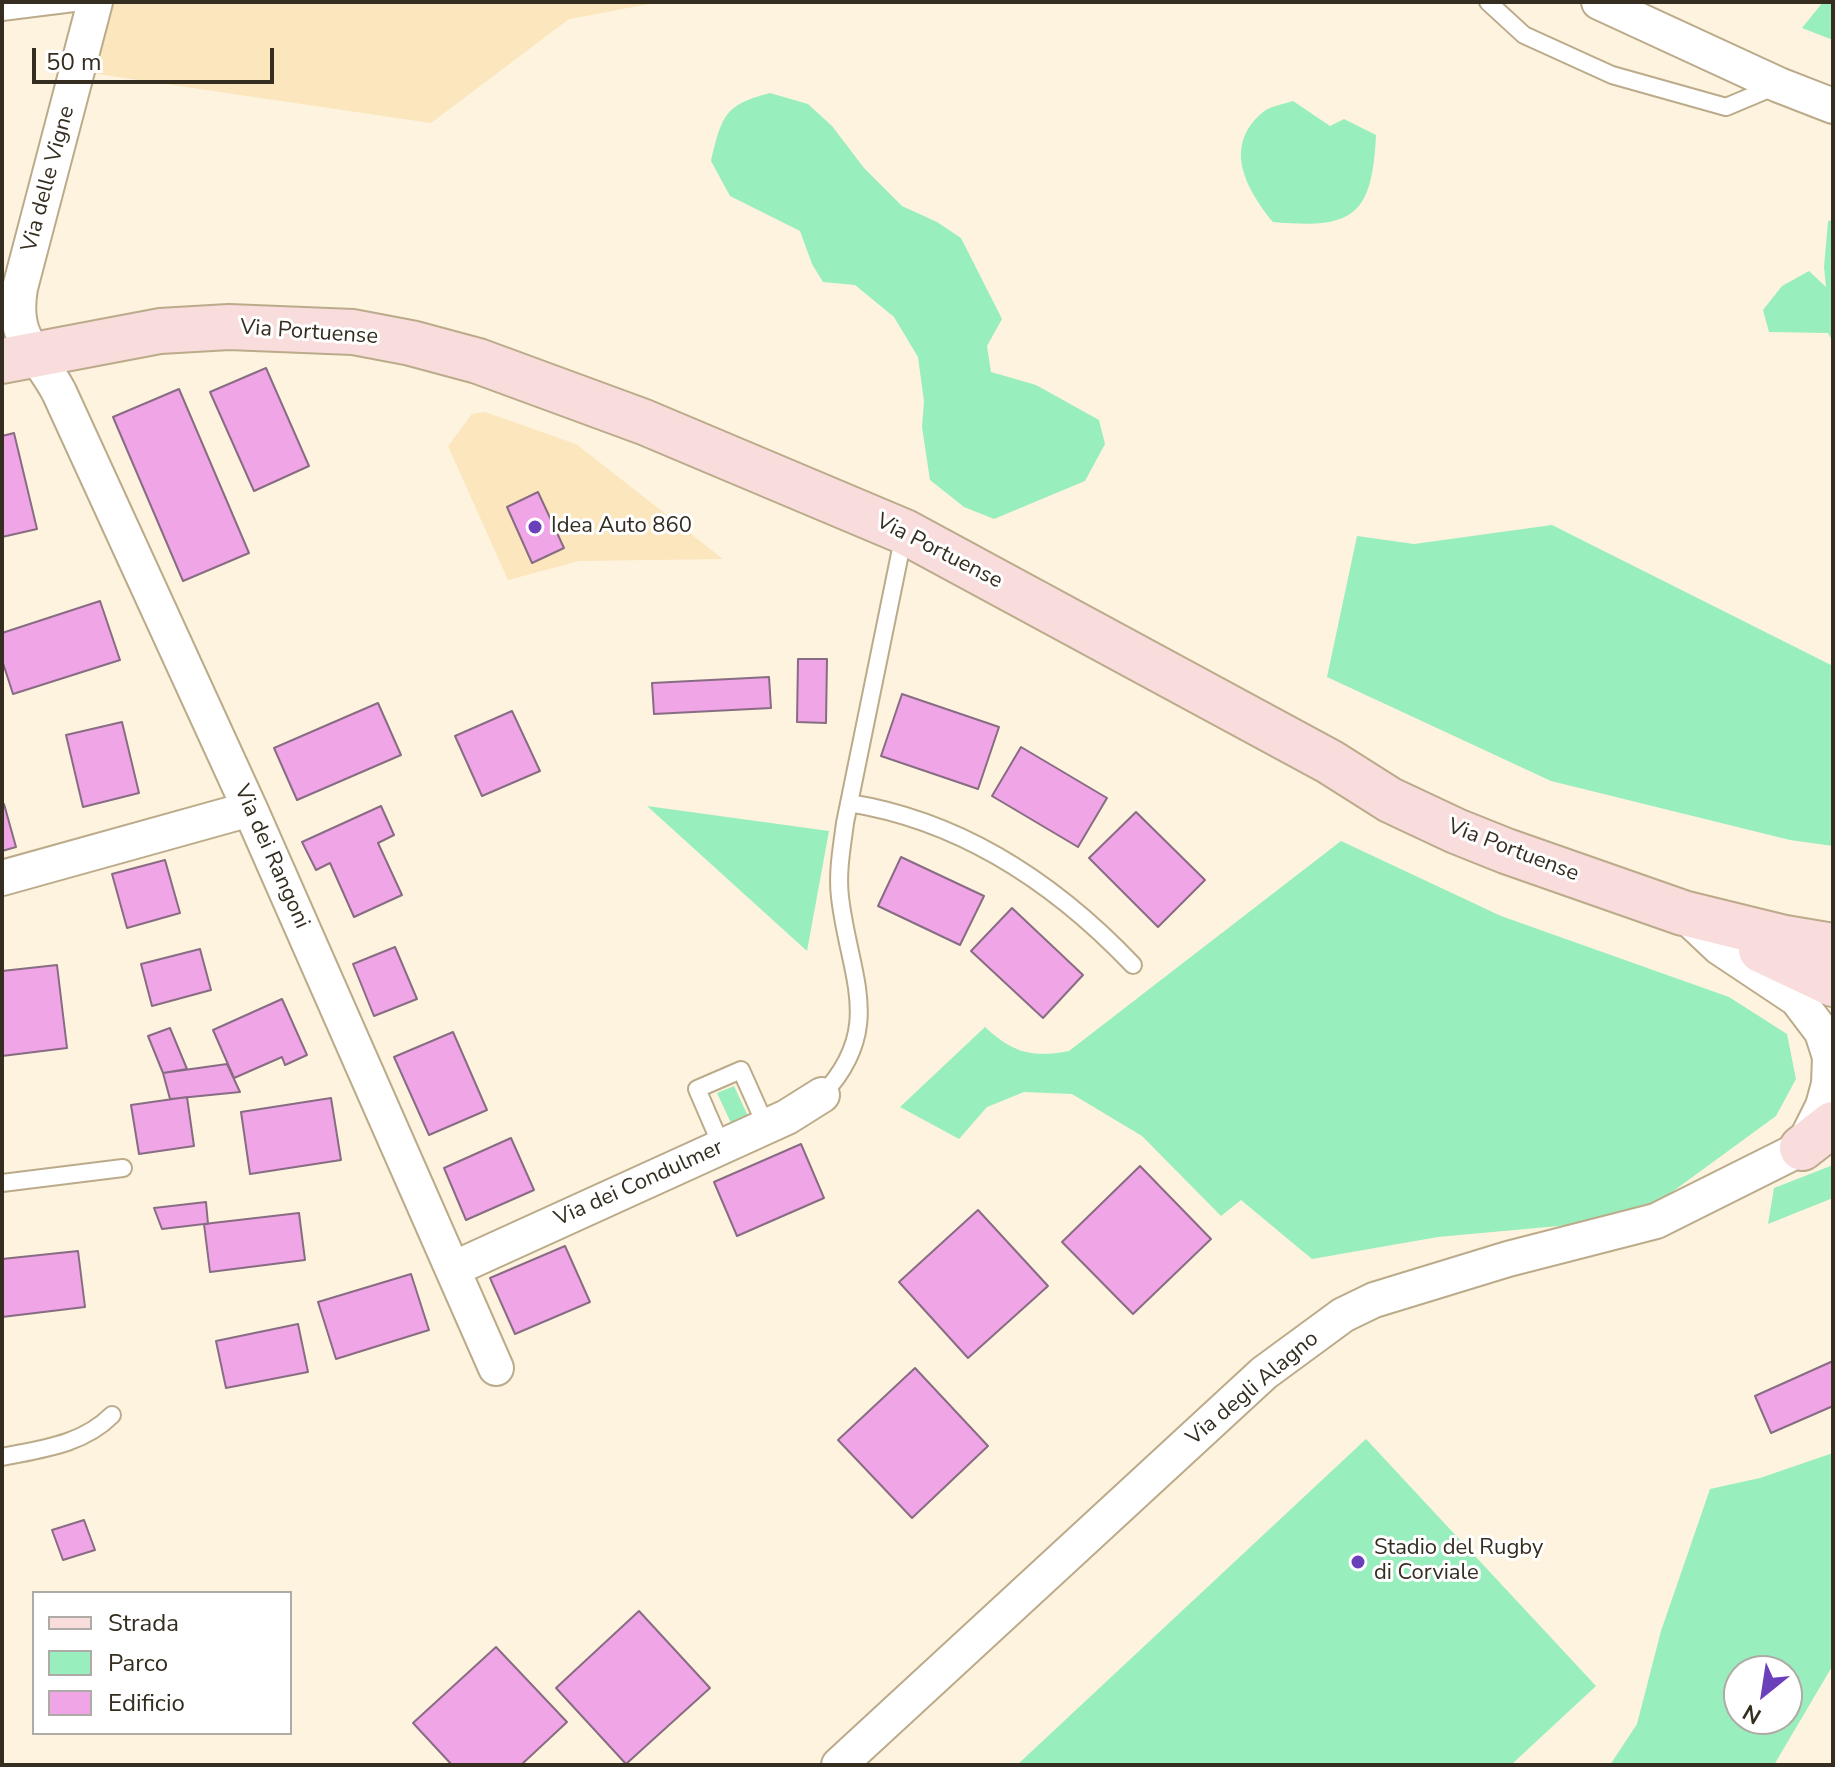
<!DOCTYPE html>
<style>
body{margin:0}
#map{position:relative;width:1835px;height:1767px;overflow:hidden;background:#fdf3de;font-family:"Nunito Sans",sans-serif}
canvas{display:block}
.frame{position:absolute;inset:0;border:4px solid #342d20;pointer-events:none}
.legend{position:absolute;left:32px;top:1591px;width:260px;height:144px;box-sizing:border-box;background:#fff;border:2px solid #aeaba6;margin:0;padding:10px 14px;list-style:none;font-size:24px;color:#342d20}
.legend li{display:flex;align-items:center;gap:16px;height:40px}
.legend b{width:40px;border:2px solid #aeaba6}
.north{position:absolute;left:1723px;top:1655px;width:80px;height:80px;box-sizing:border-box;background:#fff;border:2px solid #aeaba6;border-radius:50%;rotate:210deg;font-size:22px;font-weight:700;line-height:32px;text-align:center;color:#342d20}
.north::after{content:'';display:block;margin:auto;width:28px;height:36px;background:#6a41ba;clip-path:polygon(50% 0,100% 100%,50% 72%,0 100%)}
.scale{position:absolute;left:32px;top:48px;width:242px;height:36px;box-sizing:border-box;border:4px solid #342d20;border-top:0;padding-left:10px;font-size:24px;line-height:28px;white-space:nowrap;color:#342d20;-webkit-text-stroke:6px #fff;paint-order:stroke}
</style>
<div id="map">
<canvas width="1835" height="1767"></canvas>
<div class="frame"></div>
<ul class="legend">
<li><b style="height:10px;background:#f9dcdc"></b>Strada</li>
<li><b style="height:22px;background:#99eebd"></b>Parco</li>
<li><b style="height:22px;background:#f0a5e6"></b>Edificio</li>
</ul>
<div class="north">N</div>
<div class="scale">50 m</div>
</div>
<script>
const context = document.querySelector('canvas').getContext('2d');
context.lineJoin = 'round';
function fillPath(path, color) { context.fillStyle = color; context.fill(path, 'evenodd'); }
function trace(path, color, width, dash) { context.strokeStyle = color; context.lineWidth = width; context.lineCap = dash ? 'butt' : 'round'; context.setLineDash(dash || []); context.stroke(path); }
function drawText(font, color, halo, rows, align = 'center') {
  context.font = font + ' "Nunito Sans",sans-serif'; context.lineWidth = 6; context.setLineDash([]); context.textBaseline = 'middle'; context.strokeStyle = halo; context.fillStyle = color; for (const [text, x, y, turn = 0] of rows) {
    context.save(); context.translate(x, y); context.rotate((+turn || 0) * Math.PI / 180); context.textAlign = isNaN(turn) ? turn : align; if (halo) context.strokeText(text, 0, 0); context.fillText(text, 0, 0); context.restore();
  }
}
fillPath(new Path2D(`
 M 103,2 L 660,2 L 569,19 L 431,123 L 84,72 Z
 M 485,412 L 576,444 L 723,559 L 579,561 L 508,580 L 448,446 L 472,414 Z`), '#fbe6bd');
fillPath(new Path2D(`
 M 1823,2 L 1833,2 L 1833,40 L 1802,28 Z
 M 770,93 L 808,104 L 832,126 L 864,168 L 902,206 L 937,222 L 961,238 L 1002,319 L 987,346 L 991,372 L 1036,385 L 1099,420 L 1105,444 L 1085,481 L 994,519 L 964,507 L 930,480 L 922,427 L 924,401 L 918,357 L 894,317 L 855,285 L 823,282 L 812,264 L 800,231 L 730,196 L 711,161 C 722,117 723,105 770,93 Z
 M 1293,101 L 1330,126 L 1344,119 L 1376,135 C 1372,217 1353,229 1273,222 C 1246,189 1222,146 1263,112 C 1270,106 1284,104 1293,101 Z
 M 1833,220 L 1833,342 L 1828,333 L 1769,332 L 1763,310 L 1782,286 L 1809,271 L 1826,287 L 1824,267 L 1828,221 Z
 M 1552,525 L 1833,666 L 1833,846 L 1790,840 L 1551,781 L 1327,677 L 1357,536 L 1414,544 Z
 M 647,806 L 829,831 L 807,951 Z
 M 1341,841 L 1501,916 L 1729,997 L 1787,1034 L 1796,1079 L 1776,1116 L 1635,1219 L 1438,1237 L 1312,1259 L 1241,1200 L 1221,1216 L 1142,1136 L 1072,1094 L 1024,1092 L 987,1107 L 959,1139 L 900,1107 L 985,1027 C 1013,1053 1032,1058 1069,1051 Z
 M 734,1086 L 748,1116 L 731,1123 L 717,1093 Z
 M 1833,1165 L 1833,1198 L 1768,1224 L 1774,1188 Z
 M 1366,1439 L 1596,1686 L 1511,1765 L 1017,1765 Z
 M 1833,1453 L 1833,1665 L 1774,1765 L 1610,1765 L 1637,1724 L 1661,1631 L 1710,1489 L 1760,1478 ZM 1739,1671 L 1787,1671 L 1787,1719 L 1739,1719 Z`), '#99eebd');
const building = new Path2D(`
 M 266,368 L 309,466 L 254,491 L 210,392 Z
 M 179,389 L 249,553 L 183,581 L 113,417 Z
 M 14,433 L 37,529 L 2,537 L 2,436 Z
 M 538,492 L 564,548 L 532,563 L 507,507 Z
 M 100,601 L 120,660 L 13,694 L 2,660 L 2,633 Z
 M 798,659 L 827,659 L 826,723 L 797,722 Z
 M 769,677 L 771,708 L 654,714 L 652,683 Z
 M 902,694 L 999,727 L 978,789 L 881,756 Z
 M 378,703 L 401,755 L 297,800 L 274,748 Z
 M 512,711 L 540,771 L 482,796 L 455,736 Z
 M 122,722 L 139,793 L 83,807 L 66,735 Z
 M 1021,747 L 1107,798 L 1078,847 L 992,796 Z
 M 2,804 L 4,804 L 16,847 L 2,851 Z
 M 381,806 L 394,835 L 378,843 L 402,895 L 354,917 L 330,863 L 316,870 L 302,842 Z
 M 1136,812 L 1205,880 L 1158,927 L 1089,858 Z
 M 901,857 L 984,896 L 960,945 L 878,906 Z
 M 165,860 L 180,913 L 127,928 L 112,874 Z
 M 1012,908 L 1083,975 L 1043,1018 L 971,951 Z
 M 395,947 L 417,999 L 374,1016 L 353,964 Z
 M 200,949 L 211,990 L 152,1006 L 141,964 Z
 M 57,965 L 67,1048 L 2,1056 L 2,971 Z
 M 282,999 L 307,1055 L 285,1065 L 282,1057 L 234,1078 L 213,1030 Z
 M 170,1028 L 187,1069 L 163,1073 L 148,1036 Z
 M 453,1032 L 487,1110 L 429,1135 L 394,1057 Z
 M 227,1064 L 240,1092 L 170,1099 L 163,1073 Z
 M 187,1097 L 194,1146 L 139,1154 L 131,1105 Z
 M 331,1098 L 341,1160 L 250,1174 L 241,1112 Z
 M 511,1138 L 534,1190 L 466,1220 L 444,1168 Z
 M 801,1144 L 824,1198 L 737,1236 L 714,1182 Z
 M 1140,1166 L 1211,1239 L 1133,1314 L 1062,1242 Z
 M 206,1202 L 208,1224 L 204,1224 L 162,1229 L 154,1208 Z
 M 978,1210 L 1048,1286 L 968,1358 L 899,1282 Z
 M 299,1213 L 305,1260 L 210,1272 L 204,1224 Z
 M 565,1246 L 590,1302 L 515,1334 L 490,1278 Z
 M 78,1251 L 85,1307 L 2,1317 L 2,1259 Z
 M 411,1274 L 429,1330 L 336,1359 L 318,1302 Z
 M 298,1324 L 308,1372 L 226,1388 L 216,1341 Z
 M 1833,1361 L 1833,1406 L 1771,1433 L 1755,1396 Z
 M 915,1368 L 988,1446 L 912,1518 L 838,1440 Z
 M 84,1520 L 95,1550 L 63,1560 L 52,1530 Z
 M 639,1611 L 710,1688 L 626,1764 L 556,1688 Z
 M 496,1647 L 567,1722 L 521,1765 L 452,1765 L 413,1723 Z`);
fillPath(building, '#f0a5e6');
trace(building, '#886c83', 2);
const lane = new Path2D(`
 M 1488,2 L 1524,35 L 1612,75 L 1726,107 L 1776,86
 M 2,12 L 82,2
 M 849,803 C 962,821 1055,883 1133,965
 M 822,1095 C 886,1027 849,976 840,897 C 837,872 842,847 845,823 L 904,534
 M 722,1147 L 697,1089 L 741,1070 L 766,1126
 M 2,1183 L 123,1168
 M 2,1457 C 41,1449 82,1445 112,1415`);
const street = new Path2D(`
 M 95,2 L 20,288 C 11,341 37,350 59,392 L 250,809 L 496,1368
 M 1599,2 L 1779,85 L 1833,106
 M 2,878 L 250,809
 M 453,1269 L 787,1117 L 822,1095
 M 839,1765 L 1264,1373 L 1343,1315 L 1374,1300 L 1508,1259 L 1656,1221 L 1802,1148 L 1823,1106 L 1829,1084 L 1830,1057 L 1822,1032 L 1797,999 L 1719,947 L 1683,913`);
const secondary = new Path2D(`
 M 2,361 L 160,331 L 229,327 L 353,332 L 411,343 L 478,361 L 644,422 L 905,532 L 1330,762 L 1390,800 L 1456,831 L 1506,851 L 1683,913 L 1785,938 L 1833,946
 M 1761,950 L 1833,984
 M 1802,1148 L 1833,1124`);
trace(lane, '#bbab8a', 20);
trace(street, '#bbab8a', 38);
trace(secondary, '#bbab8a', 48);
trace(lane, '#fff', 16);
trace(street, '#fff', 34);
trace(secondary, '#f9dcdc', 44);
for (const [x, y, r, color] of [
 [535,527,8,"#6a41ba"],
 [1358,1562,8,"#6a41ba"]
]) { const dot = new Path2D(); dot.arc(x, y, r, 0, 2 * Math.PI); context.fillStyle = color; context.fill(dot); trace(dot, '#fff', 3); }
drawText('22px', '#342d20', '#fff', [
 ["Via delle Vigne",49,179,-75],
 ["Via Portuense",309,333,4],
 ["Via Portuense",939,552,27],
 ["Via Portuense",1513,851,21],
 ["Via dei Rangoni",271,857,66],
 ["Via dei Condulmer",639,1184,-24],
 ["Via degli Alagno",1253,1389,-40]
]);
drawText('22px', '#342d20', '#fff', [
 ["Idea Auto 860",551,527],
 ["Stadio del Rugby",1374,1549],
 ["di Corviale",1374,1574]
], 'left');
</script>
